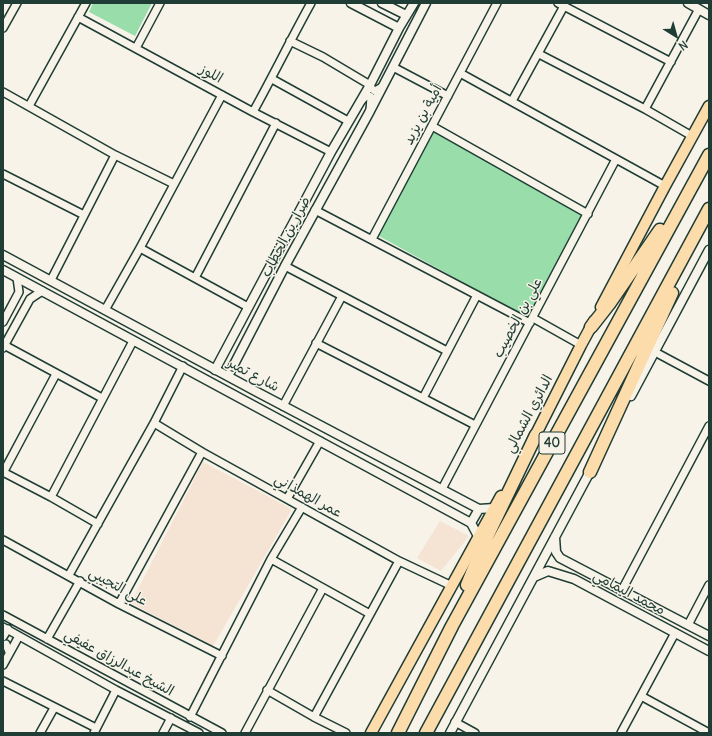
<!DOCTYPE html>
<meta charset="utf-8">
<style>
body{margin:0}
#map{position:relative;width:712px;height:736px;overflow:hidden;background:#f7f3e8;font-family:Delius,sans-serif}
canvas{display:block}
.frame{position:absolute;inset:0;border:4px solid #1f3d34;pointer-events:none}
.north{position:absolute;left:656px;top:16px;width:40px;height:40px;-webkit-text-stroke:3px #f7f3e8;paint-order:stroke;rotate:143deg;font-size:11px;font-weight:700;line-height:16px;text-align:center;color:#1f3d34}
.north::after{content:'';display:block;margin:auto;width:14px;height:18px;background:#1f3d34;clip-path:polygon(50% 0,100% 100%,50% 72%,0 100%)}
</style>
<div id="map">
<canvas width="712" height="736"></canvas>
<div class="frame"></div>
<div class="north">N</div>
</div>
<script>
const context = document.querySelector('canvas').getContext('2d');
context.lineJoin = 'round';
function fillPath(path, color) { context.fillStyle = color; context.fill(path, 'evenodd'); }
function trace(path, color, width, dash) { context.strokeStyle = color; context.lineWidth = width; context.lineCap = dash ? 'butt' : 'round'; context.setLineDash(dash || []); context.stroke(path); }
function drawText(font, color, halo, rows, align = 'center') {
  context.font = font + ' Delius,"Playpen Sans Arabic",sans-serif'; context.lineWidth = 3; context.setLineDash([]); context.textBaseline = 'middle'; context.strokeStyle = halo; context.fillStyle = color; for (const [text, x, y, turn = 0] of rows) {
    context.save(); context.translate(x, y); context.rotate((+turn || 0) * Math.PI / 180); context.textAlign = isNaN(turn) ? turn : align; if (halo) context.strokeText(text, 0, 0); context.fillText(text, 0, 0); context.restore();
  }
}
fillPath(new Path2D(`
 M 203,462 L 292,509 L 213,646 L 131,603 Z
 M 440,521 L 469,536 L 441,571 L 417,558 Z`), '#f5e3d3');
fillPath(new Path2D(`
 M 93,3 L 152,3 L 135,36 L 89,12 Z
 M 434,132 L 585,215 L 528,318 L 377,235 Z`), '#98ddaa');
const minor = new Path2D(`
 M 558,3 L 671,62
 M 78,17 L 253,112 L 331,152
 M 3,28 L 17,3
 M 290,41 L 323,57 L 370,85 L 371,88 L 375,91 L 382,87
 M 136,48 L 160,3
 M 539,54 L 645,109 L 692,136
 M 393,67 L 448,96
 M 460,73 L 665,186
 M 272,79 L 348,121
 M 3,92 L 115,155 L 174,184
 M 362,100 L 367,95 L 371,97 L 370,110
 M 512,101 L 564,6
 M 29,106 L 86,3
 M 645,109 L 699,9
 M 253,112 C 273,76 291,39 311,3
 M 432,126 L 588,214
 M 3,174 L 84,215
 M 315,210 L 530,323
 M 372,239 L 497,3
 M 140,248 L 248,307
 M 285,266 L 447,351
 M 195,278 L 276,123
 M 51,280 L 115,155
 M 105,310 L 140,248 L 222,95
 M 533,318 L 581,345
 M 3,322 L 19,292 L 17,278
 M 316,343 L 475,425
 M 4,345 L 102,398
 M 3,348 L 30,299 L 42,291
 M 655,352 L 709,381
 M 423,398 L 477,295
 M 283,406 L 342,296
 M 154,423 L 202,452 L 399,561 L 452,586
 M 3,472 L 51,497 L 98,524
 M 3,473 L 56,374
 M 442,489 L 616,159
 M 51,497 L 133,341
 M 287,499 L 320,441
 M 3,540 L 119,604 L 222,656
 M 271,559 L 370,614
 M 69,575 L 154,423 L 183,366
 M 622,590 L 709,426
 M 119,604 L 202,452
 M 3,615 L 222,733
 M 688,625 L 709,585
 M 3,627 L 116,690 L 199,733
 M 3,637 L 8,629
 M 47,639 L 80,581
 M 3,645 L 6,644 L 9,652
 M 3,665 L 19,636
 M 3,681 L 96,728
 M 267,690 L 314,717 L 346,733
 M 641,696 L 709,733
 M 190,717 L 271,559 L 302,507
 M 314,717 L 399,561
 M 455,722 L 475,733
 M 40,733 L 54,708
 M 94,733 L 116,690
 M 163,733 L 171,718
 M 245,733 L 323,588
 M 621,733 L 675,633`);
const tertiary = new Path2D(`
 M 351,3 L 399,28
 M 382,3 L 406,15
 M 688,3 L 709,15
 M 3,255 L 257,392 L 479,509 L 494,508
 M 3,270 L 471,523 L 478,536
 M 215,370 L 331,152 L 370,85 L 399,28 L 414,3
 M 228,376 L 285,266 L 370,111 L 426,3
 M 631,396 L 709,250
 M 471,523 L 479,509
 M 555,537 L 556,552 L 560,558 L 709,636
 M 534,577 L 548,571 L 574,579 L 709,651
 M 450,733 L 592,468`);
const primary = new Path2D(`
 M 601,307 L 665,186 L 709,106
 M 533,440 L 581,345 L 594,321
 M 371,733 L 501,496`);
const motorway = new Path2D(`
 M 591,327 L 609,304 L 660,230
 M 590,472 L 672,293
 M 467,585 L 486,539 L 536,435
 M 398,733 L 452,626 L 709,155
 M 426,733 L 709,209`);
trace(minor, '#1f3d34', 10);
trace(tertiary, '#1f3d34', 11);
trace(primary, '#1f3d34', 13);
trace(motorway, '#1f3d34', 15);
trace(minor, '#f7f3e8', 7);
trace(tertiary, '#f7f3e8', 8);
trace(primary, '#fddcac', 10);
trace(motorway, '#fddcac', 12);
for (const [x, y, w] of [
 [552,443,26]
]) { const box = new Path2D(); box.roundRect(x - w / 2, y - 11, w, 22, 3); context.fillStyle = '#f7f3e8'; context.fill(box); trace(box, '#1f3d34', 1); }
drawText('bold 13px', '#1f3d34', null, [
 ["40",552,443]
]);
drawText('14px', '#1f3d34', '#f7f3e8', [
 ["اللوز",211,74,29],
 ["أمية بن يزيد",423,115,-62],
 ["ضرار بن الخطاب",286,237,-62],
 ["علي بن الخصيب",518,318,-62],
 ["شارع تمير",253,375,28],
 ["الدائري الشمالي",529,414,-62],
 ["عمر الهمذاني",308,496,29],
 ["علي التجيبي",118,587,29],
 ["محمد اليمامي",629,593,28],
 ["الشيخ عبدالرزاق عفيفي",119,663,29]
]);
</script>
